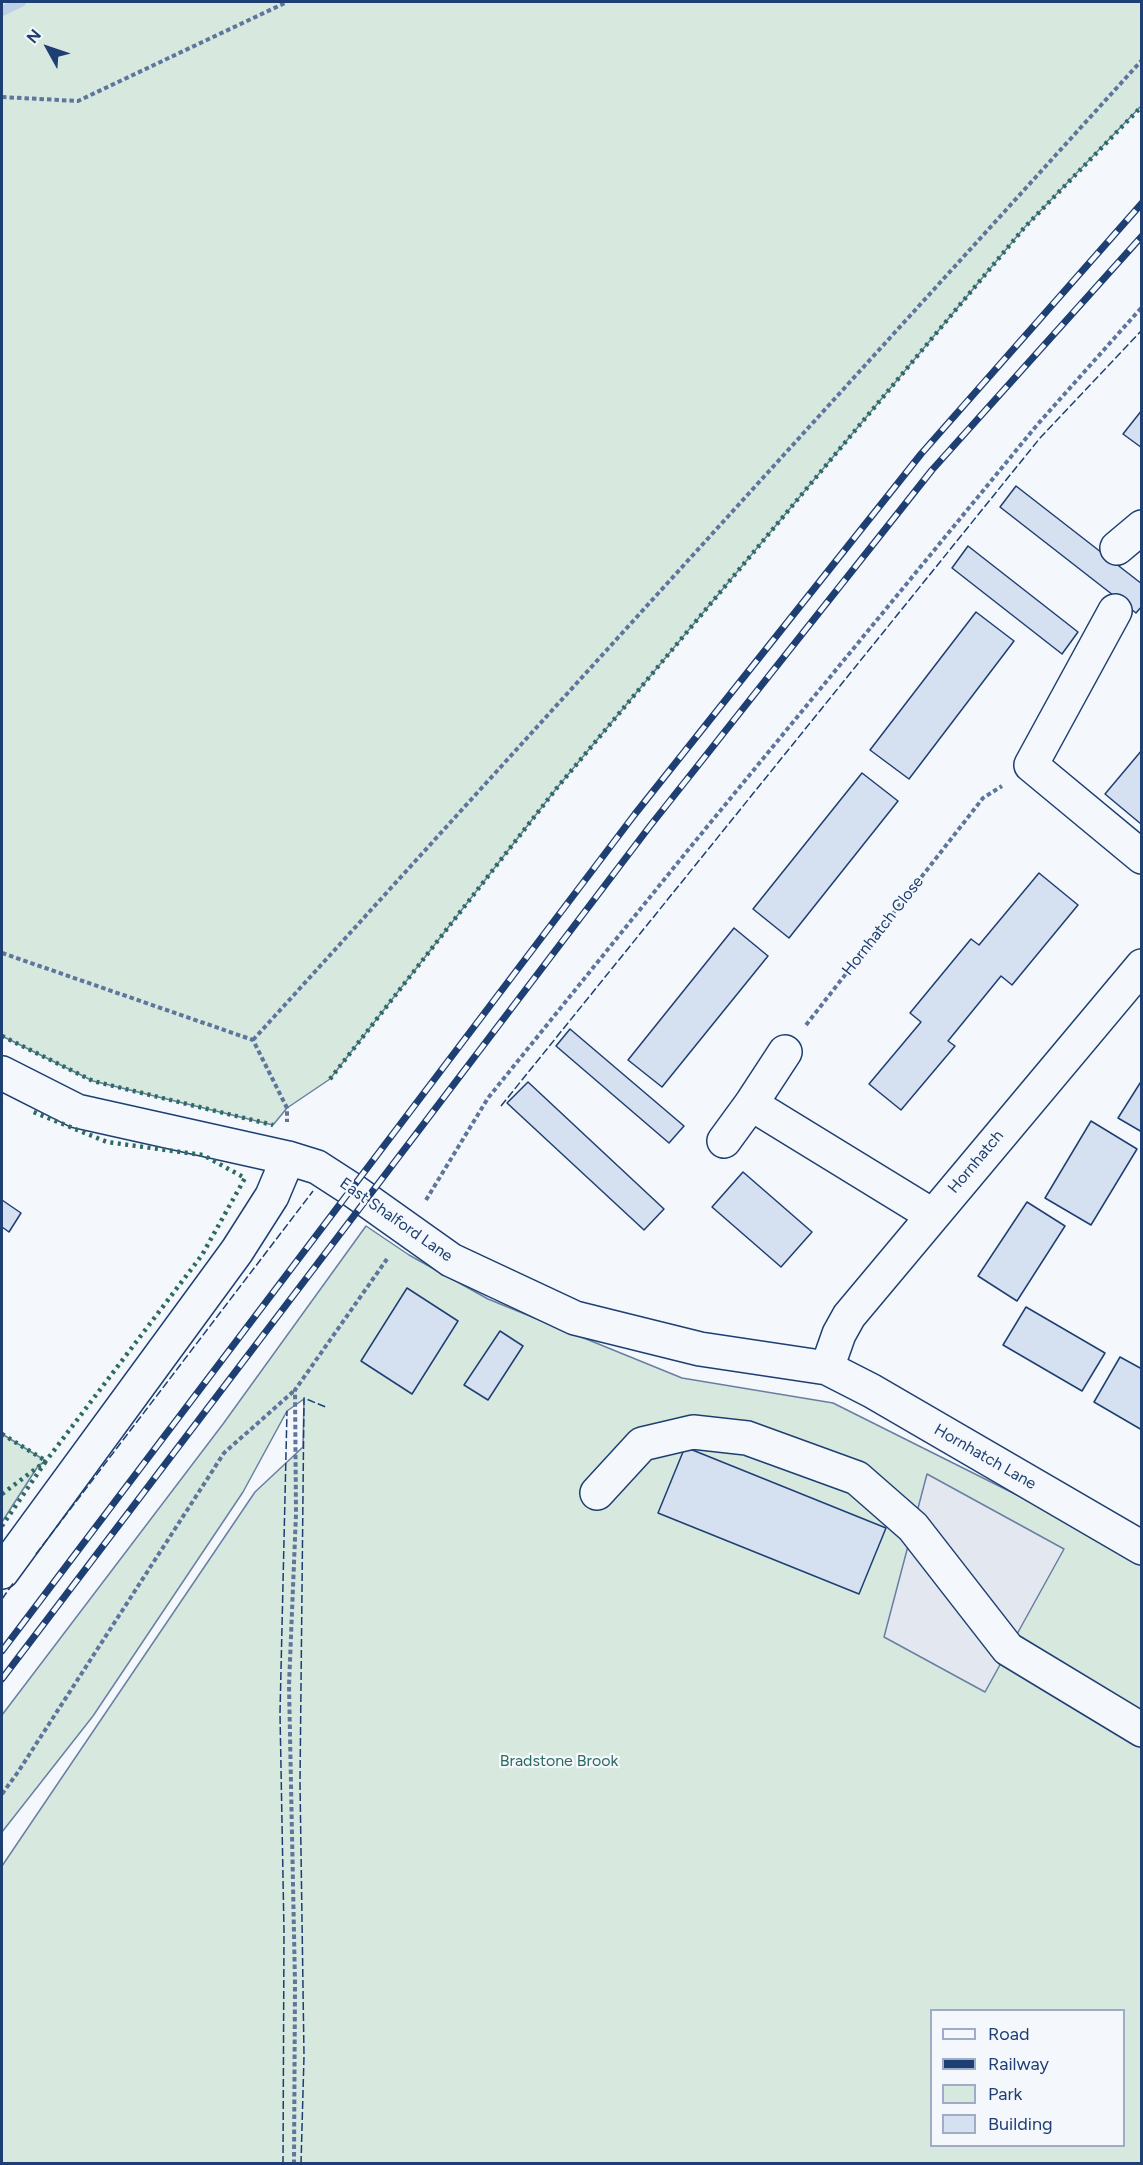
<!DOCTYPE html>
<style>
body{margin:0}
#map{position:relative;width:1143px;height:2165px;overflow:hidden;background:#f4f7fb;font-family:Figtree,sans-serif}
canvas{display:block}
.frame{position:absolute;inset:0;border:3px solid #1d3f73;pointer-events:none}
.legend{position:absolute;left:930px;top:2009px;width:195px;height:138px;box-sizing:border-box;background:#f4f7fb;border:2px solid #9eadc5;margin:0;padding:8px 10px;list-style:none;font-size:18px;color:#1d3f73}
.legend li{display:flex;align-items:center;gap:12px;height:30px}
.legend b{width:30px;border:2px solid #9eadc5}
.north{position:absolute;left:18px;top:18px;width:60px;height:60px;-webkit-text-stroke:4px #f4f7fb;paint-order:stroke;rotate:310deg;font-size:16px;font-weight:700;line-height:24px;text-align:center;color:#1d3f73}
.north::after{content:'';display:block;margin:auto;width:21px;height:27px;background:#1d3f73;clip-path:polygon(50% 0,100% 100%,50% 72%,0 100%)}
</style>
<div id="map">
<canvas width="1143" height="2165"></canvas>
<div class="frame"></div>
<ul class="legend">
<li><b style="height:8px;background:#f4f7fb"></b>Road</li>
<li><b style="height:8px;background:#1d3f73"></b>Railway</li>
<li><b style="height:16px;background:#d7e8df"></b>Park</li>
<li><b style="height:16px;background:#d5e0f0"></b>Building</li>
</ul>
<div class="north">N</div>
</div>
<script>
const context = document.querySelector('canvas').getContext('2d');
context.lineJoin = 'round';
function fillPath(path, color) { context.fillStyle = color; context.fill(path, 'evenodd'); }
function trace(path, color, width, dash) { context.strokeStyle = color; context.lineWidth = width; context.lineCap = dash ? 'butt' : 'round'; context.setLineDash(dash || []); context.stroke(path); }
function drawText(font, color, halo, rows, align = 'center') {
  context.font = font + ' Figtree,sans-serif'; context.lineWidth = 4.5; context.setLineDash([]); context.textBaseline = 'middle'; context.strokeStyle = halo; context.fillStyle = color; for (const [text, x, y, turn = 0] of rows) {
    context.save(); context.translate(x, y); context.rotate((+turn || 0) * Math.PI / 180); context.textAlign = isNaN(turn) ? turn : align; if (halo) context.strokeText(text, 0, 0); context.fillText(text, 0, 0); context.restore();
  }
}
const green = new Path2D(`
 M 2,2 L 1141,2 L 1141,106 L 1024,228 L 556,789 L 330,1079 L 287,1108 L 273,1125 L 93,1081 L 2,1036 Z
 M 366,1226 L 409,1255 L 488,1299 L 682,1378 L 833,1403 L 1051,1512 L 1141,1564 L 1141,2163 L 2,2163 L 2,1866 L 255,1492 L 303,1447 L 304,1399 L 287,1411 L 243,1492 L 93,1716 L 2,1832 L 2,1715 L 223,1424 ZM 932,2010 L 1124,2010 L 1124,2146 L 932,2146 Z
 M 2,1434 L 46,1461 L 38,1466 L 2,1522 Z`);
fillPath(green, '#d7e8df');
trace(green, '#687fa3', 1.5);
const parking = new Path2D(`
 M 927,1474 L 1064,1549 L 985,1692 L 884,1637 Z`);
fillPath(parking, '#e3e8f0');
trace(parking, '#687fa3', 1.5);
trace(new Path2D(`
 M 2,11 L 21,2`), '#bed0e5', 10);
const building = new Path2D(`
 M 1142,410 L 1142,448 L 1123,434 Z
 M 1016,486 L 1142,584 L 1142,606 L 1136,613 L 1000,507 Z
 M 968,546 L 1078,632 L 1062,654 L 952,568 Z
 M 976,612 L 1014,641 L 909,779 L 870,750 Z
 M 1142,750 L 1142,824 L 1141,824 L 1105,794 Z
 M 862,773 L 898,801 L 789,938 L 753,909 Z
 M 1039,873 L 1078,905 L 1012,985 L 1001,976 L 948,1041 L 955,1046 L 901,1110 L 869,1084 L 921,1022 L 910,1013 L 971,939 L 979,945 Z
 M 734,928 L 768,956 L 662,1087 L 628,1060 Z
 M 570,1029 L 684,1126 L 669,1143 L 556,1046 Z
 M 1142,1080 L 1142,1132 L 1118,1118 Z
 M 528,1082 L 664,1209 L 644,1230 L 507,1103 Z
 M 1091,1121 L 1137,1149 L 1091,1225 L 1045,1198 Z
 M 743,1172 L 812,1232 L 781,1267 L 712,1207 Z
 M 2,1200 L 21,1213 L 9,1232 L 2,1227 Z
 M 1027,1202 L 1065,1226 L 1017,1301 L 978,1276 Z
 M 407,1288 L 458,1321 L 412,1394 L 361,1361 Z
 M 1026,1307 L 1105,1353 L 1082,1391 L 1003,1345 Z
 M 500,1331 L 523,1346 L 488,1400 L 464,1385 Z
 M 1120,1357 L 1142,1369 L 1142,1430 L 1094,1402 Z
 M 685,1447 L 886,1528 L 859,1594 L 658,1513 Z`);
fillPath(building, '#d5e0f0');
trace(building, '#1d3f73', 1.5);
const minor = new Path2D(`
 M 1117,548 L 1142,527
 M 1115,611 L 1031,765 L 1142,857
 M 2,1073 L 77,1111 L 288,1158 L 317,1167 L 351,1189 L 451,1260 L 575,1318 L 700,1349 L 827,1368 L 872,1391 L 1142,1548
 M 751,1104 L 932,1215
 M 724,1141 L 751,1104 L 785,1052
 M 827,1368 L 839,1334 L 849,1316 L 1142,966
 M 597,1493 L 642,1444 L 693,1432 L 747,1438 L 857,1478 L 913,1527 L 1008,1649 L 1142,1730
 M 2,1572 L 237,1251 L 272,1196 L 288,1158`);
trace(minor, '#1d3f73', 36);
trace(new Path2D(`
 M 2,97 L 78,101 L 287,2
 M 2,953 L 253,1040 L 287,1108 L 287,1122
 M 806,1025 L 983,798 L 1002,786
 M 253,1040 L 1142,60
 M 426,1200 L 488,1098 L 688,850 L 1037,425 L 1142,307
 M 2,1794 L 18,1772 L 224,1453 L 295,1390
 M 294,2164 L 295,1983 L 289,1685 L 296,1514 L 295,1390 L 387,1259`), '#5e769c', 4, [4.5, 3]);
trace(minor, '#f4f7fb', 33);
const rail = new Path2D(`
 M 2,1651 L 635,814 L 921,454 L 1142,203
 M 2,1679 L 650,826 L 932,470 L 1142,236`);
trace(rail, '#1d3f73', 7);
trace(rail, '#f4f7fb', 4.5, [14]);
trace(new Path2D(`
 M 2,1036 L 93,1081 L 273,1125
 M 330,1079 L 556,789 L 1024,228 L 1142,106
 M 2,1434 L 46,1461 L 2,1526
 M 2,1494 L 46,1461 L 202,1255 L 245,1178 L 203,1155 L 107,1142 L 31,1111`), '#2c6c60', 4.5, [3, 4.5]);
trace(new Path2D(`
 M 501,1106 L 1040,438 L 1142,330
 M 36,1554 L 313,1191
 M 2,1599 L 14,1582
 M 283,2164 L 284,1932 L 280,1713 L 287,1411
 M 301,2164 L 304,2056 L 300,1783 L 304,1398 L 328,1408`), '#1d3f73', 1.5, [8, 3]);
drawText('16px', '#1d3f73', '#f4f7fb', [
 ["Hornhatch Close",883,926,-52],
 ["Hornhatch",976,1162,-50],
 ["East Shalford Lane",396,1220,35],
 ["Hornhatch Lane",985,1457,30]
]);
drawText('16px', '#2c6c60', '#f4f7fb', [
 ["Bradstone Brook",559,1761]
]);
</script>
